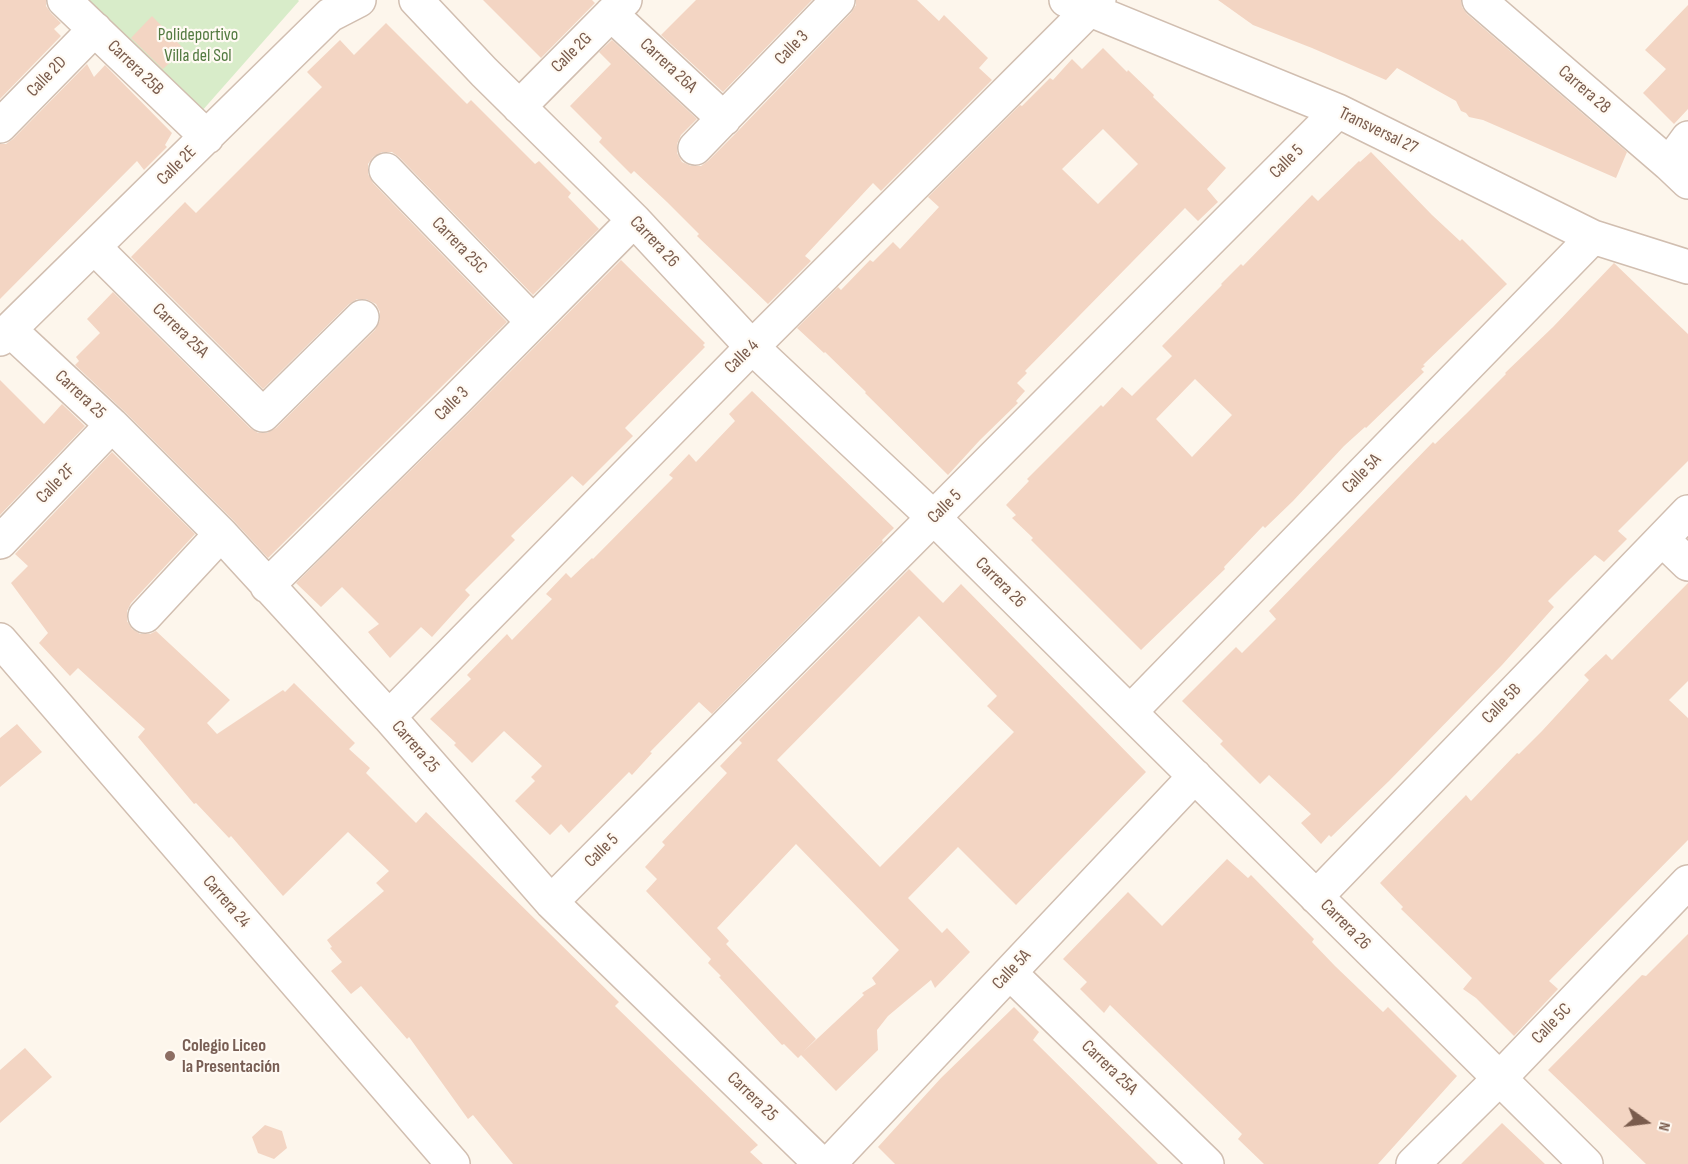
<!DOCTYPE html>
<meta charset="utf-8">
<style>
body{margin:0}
#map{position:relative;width:1688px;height:1164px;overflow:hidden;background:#fdf6ec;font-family:"Sofia Sans Condensed",sans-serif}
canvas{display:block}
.north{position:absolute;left:1616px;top:1092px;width:60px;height:60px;-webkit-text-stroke:4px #fffaf3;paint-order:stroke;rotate:104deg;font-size:16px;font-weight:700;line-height:24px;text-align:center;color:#7a5c4d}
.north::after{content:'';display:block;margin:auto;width:21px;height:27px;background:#7a5c4d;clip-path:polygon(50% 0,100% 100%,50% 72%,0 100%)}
</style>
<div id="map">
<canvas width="1688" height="1164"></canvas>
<div class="north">N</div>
</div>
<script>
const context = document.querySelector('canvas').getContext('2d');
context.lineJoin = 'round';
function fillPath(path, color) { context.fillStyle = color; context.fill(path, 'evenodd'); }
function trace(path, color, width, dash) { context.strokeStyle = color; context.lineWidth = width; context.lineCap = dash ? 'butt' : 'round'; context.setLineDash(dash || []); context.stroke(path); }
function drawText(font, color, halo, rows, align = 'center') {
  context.font = font + ' "Sofia Sans Condensed",sans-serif'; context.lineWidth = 4.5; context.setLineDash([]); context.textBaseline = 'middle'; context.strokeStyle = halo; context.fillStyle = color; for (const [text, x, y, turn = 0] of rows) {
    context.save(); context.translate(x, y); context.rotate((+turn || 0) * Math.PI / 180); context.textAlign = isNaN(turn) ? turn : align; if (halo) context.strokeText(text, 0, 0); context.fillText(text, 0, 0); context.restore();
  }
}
fillPath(new Path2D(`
 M 82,0 L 298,0 L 299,1 L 201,112 Z`), '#d8ecc9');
fillPath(new Path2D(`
 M 0,0 L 46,0 L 46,6 L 51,13 L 61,23 L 54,29 L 61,36 L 0,99 Z
 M 483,0 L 592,0 L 595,3 L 541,58 Z
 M 696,0 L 812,0 L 723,92 L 661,35 Z
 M 856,0 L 917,0 L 939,21 L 944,15 L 988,58 L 979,68 L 992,80 L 881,191 L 873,183 L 805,256 L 811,261 L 768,304 L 697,236 L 699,234 L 667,202 L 634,171 L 631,174 L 599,142 L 602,138 L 570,106 L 611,64 L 599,52 L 612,40 L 697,119 L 681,135 L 677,144 L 677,153 L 682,162 L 691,166 L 701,166 L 708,161 L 737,132 L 851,13 L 856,5 Z
 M 1218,0 L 1461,0 L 1462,7 L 1467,14 L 1627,152 L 1616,178 L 1483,120 L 1469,117 L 1466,113 L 1461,111 L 1456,101 L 1397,68 L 1386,80 L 1312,48 L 1253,25 Z
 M 1688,5 L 1688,109 L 1674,124 L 1643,93 L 1666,69 L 1645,50 Z
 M 152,16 L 184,49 L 163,69 L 131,38 Z
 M 386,23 L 467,104 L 471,100 L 535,164 L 539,161 L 571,193 L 568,197 L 599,229 L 533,295 L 399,157 L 392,152 L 382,152 L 373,157 L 368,164 L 368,174 L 373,183 L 507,322 L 268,558 L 234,521 L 125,412 L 75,365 L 79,361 L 76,357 L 100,333 L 87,319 L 113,292 L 250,428 L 258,433 L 267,433 L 276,428 L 375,330 L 380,321 L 380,312 L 376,304 L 366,299 L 357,299 L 349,304 L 263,389 L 131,257 L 185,202 L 196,213 L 322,87 L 307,72 L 340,40 L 354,55 Z
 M 1103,48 L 1127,72 L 1128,70 L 1154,95 L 1153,97 L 1226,168 L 1207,189 L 1218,202 L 1198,221 L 1185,208 L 1025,371 L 1027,373 L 1017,383 L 1025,391 L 1016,401 L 1018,403 L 980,440 L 948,475 L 865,393 L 866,392 L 825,352 L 824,353 L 797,328 L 838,287 L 841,290 L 870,260 L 873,262 L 893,242 L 900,249 L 939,207 L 928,197 L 1020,105 L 1022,106 L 1050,78 L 1053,80 L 1072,59 L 1082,69 ZM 1103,129 L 1138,164 L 1098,204 L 1062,169 Z
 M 87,64 L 94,77 L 105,65 L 172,133 L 165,145 L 167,147 L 144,170 L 137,161 L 0,299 L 0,144 L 6,144 L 13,139 Z
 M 1371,152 L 1432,215 L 1460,241 L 1462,239 L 1507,284 L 1423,365 L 1425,366 L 1421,369 L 1424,372 L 1366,428 L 1365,427 L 1344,446 L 1293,501 L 1265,528 L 1263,526 L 1224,567 L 1225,569 L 1141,650 L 1031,540 L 1033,538 L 1012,518 L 1016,515 L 1006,505 L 1029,481 L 1027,479 L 1101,405 L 1103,407 L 1122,387 L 1132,396 L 1172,356 L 1162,346 L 1222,285 L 1221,284 L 1241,264 L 1243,266 L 1312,195 L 1318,201 L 1359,161 L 1360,162 ZM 1195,379 L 1232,415 L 1192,457 L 1156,419 Z
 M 621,260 L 705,343 L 703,345 L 705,347 L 625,428 L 633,436 L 583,486 L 572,476 L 511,536 L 515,540 L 465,590 L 470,595 L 432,637 L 421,627 L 390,658 L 368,632 L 379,624 L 342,587 L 321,607 L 296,583 L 468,414 Z
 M 1614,263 L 1688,334 L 1688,461 L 1618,531 L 1627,539 L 1604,562 L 1595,555 L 1571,578 L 1548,601 L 1554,607 L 1502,665 L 1389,781 L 1331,837 L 1329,835 L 1321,844 L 1301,823 L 1311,814 L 1269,775 L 1260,784 L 1220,744 L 1223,741 L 1182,701 L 1236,647 L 1242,653 L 1276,619 L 1269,611 L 1433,442 L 1435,444 L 1466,414 L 1506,374 L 1505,373 L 1553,327 Z
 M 0,380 L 44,424 L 62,404 L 85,426 L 0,515 Z
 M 752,391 L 894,528 L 882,540 L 883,542 L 712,714 L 699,702 L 650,752 L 652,753 L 632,775 L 629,772 L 569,833 L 561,824 L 550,835 L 515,801 L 535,781 L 531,777 L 542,766 L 504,731 L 472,763 L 454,745 L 456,743 L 430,719 L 471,679 L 467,675 L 507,634 L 512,640 L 552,599 L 546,594 L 566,573 L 571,578 L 592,558 L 593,559 L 673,478 L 669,475 L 689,454 L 696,462 L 735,421 L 729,414 Z
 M 112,452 L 195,534 L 131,603 L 127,611 L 127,621 L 132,629 L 140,634 L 150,634 L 156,631 L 230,700 L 207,723 L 217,734 L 283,690 L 285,692 L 294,683 L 355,743 L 349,749 L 370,768 L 366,773 L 416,823 L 426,812 L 468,853 L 619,1002 L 615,1006 L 758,1145 L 750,1152 L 763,1164 L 513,1164 L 473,1115 L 468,1119 L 409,1037 L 407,1039 L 361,986 L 351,994 L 331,971 L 342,962 L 330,948 L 332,947 L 327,940 L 384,891 L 376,883 L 389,871 L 348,832 L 283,896 L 231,836 L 229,838 L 196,803 L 194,804 L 138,737 L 145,729 L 78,668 L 70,676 L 39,643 L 48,633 L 11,583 L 28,566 L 15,554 Z
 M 909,569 L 943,603 L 961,584 L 1146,772 L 1016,905 L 958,847 L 908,898 L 942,933 L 947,928 L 970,952 L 935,988 L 931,980 L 888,1016 L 877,1030 L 878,1050 L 836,1091 L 801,1055 L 798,1058 L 784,1044 L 782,1045 L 719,977 L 721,976 L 708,963 L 711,959 L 646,891 L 657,879 L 645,867 L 665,845 L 662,842 L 727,773 L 720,766 L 742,743 L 739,740 ZM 919,616 L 997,696 L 987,706 L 1014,732 L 880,867 L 777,760 ZM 796,844 L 899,950 L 872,978 L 876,984 L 862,993 L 864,995 L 803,1052 L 816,1039 L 726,944 L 729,941 L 717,928 Z
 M 1688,583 L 1688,681 L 1669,700 L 1688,718 L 1688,840 L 1549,981 L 1558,989 L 1514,1036 L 1476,998 L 1463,989 L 1472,978 L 1401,909 L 1403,907 L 1380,883 L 1466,795 L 1471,801 L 1517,753 L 1519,754 L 1542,731 L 1589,680 L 1584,675 L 1606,654 L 1612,660 Z
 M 17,724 L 42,752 L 0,787 L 0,738 Z
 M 1227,859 L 1248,878 L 1251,875 L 1314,939 L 1312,942 L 1335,966 L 1383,1012 L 1388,1007 L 1457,1076 L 1378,1164 L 1264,1164 L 1238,1139 L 1242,1134 L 1110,1005 L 1104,1013 L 1080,989 L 1087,982 L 1063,959 L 1128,892 L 1162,926 Z
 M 1688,934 L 1688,1164 L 1646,1164 L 1548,1070 L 1642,975 L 1646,976 Z
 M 1014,1007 L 1039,1032 L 1033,1040 L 1158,1164 L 895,1164 L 878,1147 L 941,1078 Z
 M 25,1048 L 52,1077 L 0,1123 L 0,1070 Z
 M 1502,1123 L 1545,1164 L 1461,1164 Z
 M 265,1125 L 282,1131 L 287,1148 L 274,1159 L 258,1153 L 252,1137 Z`), '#f3d5c3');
const minor = new Path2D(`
 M 64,0 L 207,137
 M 416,0 L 484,72 L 634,220 L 752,347 L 934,518 L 1586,1164
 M 1066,0 L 1338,111 L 1593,237 L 1688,267
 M 1479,0 L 1669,164 L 1688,182
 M 611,14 L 724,119
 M 519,107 L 625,0
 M 0,126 L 95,29
 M 695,148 L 838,0
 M 1669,164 L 1688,138
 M 386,170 L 533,322
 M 94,247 L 263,415 L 362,317
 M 10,330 L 112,425 L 221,534 L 389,717 L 551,902 L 821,1164
 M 0,339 L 330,15 L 359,0
 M 1662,539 L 1688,564
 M 0,542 L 112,425
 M 267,586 L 455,401 L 634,220
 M 145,616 L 221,534
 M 0,640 L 453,1164
 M 1130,712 L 1593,237
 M 389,717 L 752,347 L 1099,0
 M 1316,897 L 1688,512
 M 551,902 L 1338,111
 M 1010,973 L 1207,1164
 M 829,1164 L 1195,776
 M 1413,1164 L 1500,1078 L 1688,882`);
trace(minor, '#d1beb0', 36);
trace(minor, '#fff', 33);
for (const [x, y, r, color] of [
 [170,1056,6,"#8d6e63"]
]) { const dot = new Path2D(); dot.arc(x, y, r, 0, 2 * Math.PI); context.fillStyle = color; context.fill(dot); trace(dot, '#fffaf3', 2); }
drawText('18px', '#537a41', '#fffaf3', [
 ["Polideportivo",198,35],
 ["Villa del Sol",198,56]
]);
drawText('18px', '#7a5c4d', '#fffaf3', [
 ["Calle 3",792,48,-46],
 ["Calle 2G",572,53,-45],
 ["Carrera 26A",668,66,43],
 ["Carrera 25B",135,68,44],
 ["Calle 2D",47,77,-46],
 ["Carrera 28",1584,90,41],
 ["Transversal 27",1378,131,26],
 ["Calle 5",1287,162,-45],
 ["Calle 2E",177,166,-45],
 ["Carrera 26",654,242,47],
 ["Carrera 25C",459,246,46],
 ["Carrera 25A",180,331,44],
 ["Calle 4",742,357,-45],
 ["Carrera 25",80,395,43],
 ["Calle 3",452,404,-45],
 ["Calle 5A",1362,474,-46],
 ["Calle 2F",56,484,-46],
 ["Calle 5",945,507,-45],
 ["Carrera 26",1000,583,45],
 ["Calle 5B",1502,704,-46],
 ["Carrera 25",415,747,49],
 ["Calle 5",602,851,-45],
 ["Carrera 24",226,902,49],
 ["Carrera 26",1345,925,45],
 ["Calle 5A",1012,970,-47],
 ["Calle 5C",1552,1024,-46],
 ["Carrera 25A",1109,1068,44],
 ["Carrera 25",752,1097,44]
]);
drawText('bold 18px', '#785e54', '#fffaf3', [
 ["Colegio Liceo",182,1046],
 ["la Presentación",182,1067]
], 'left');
</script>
